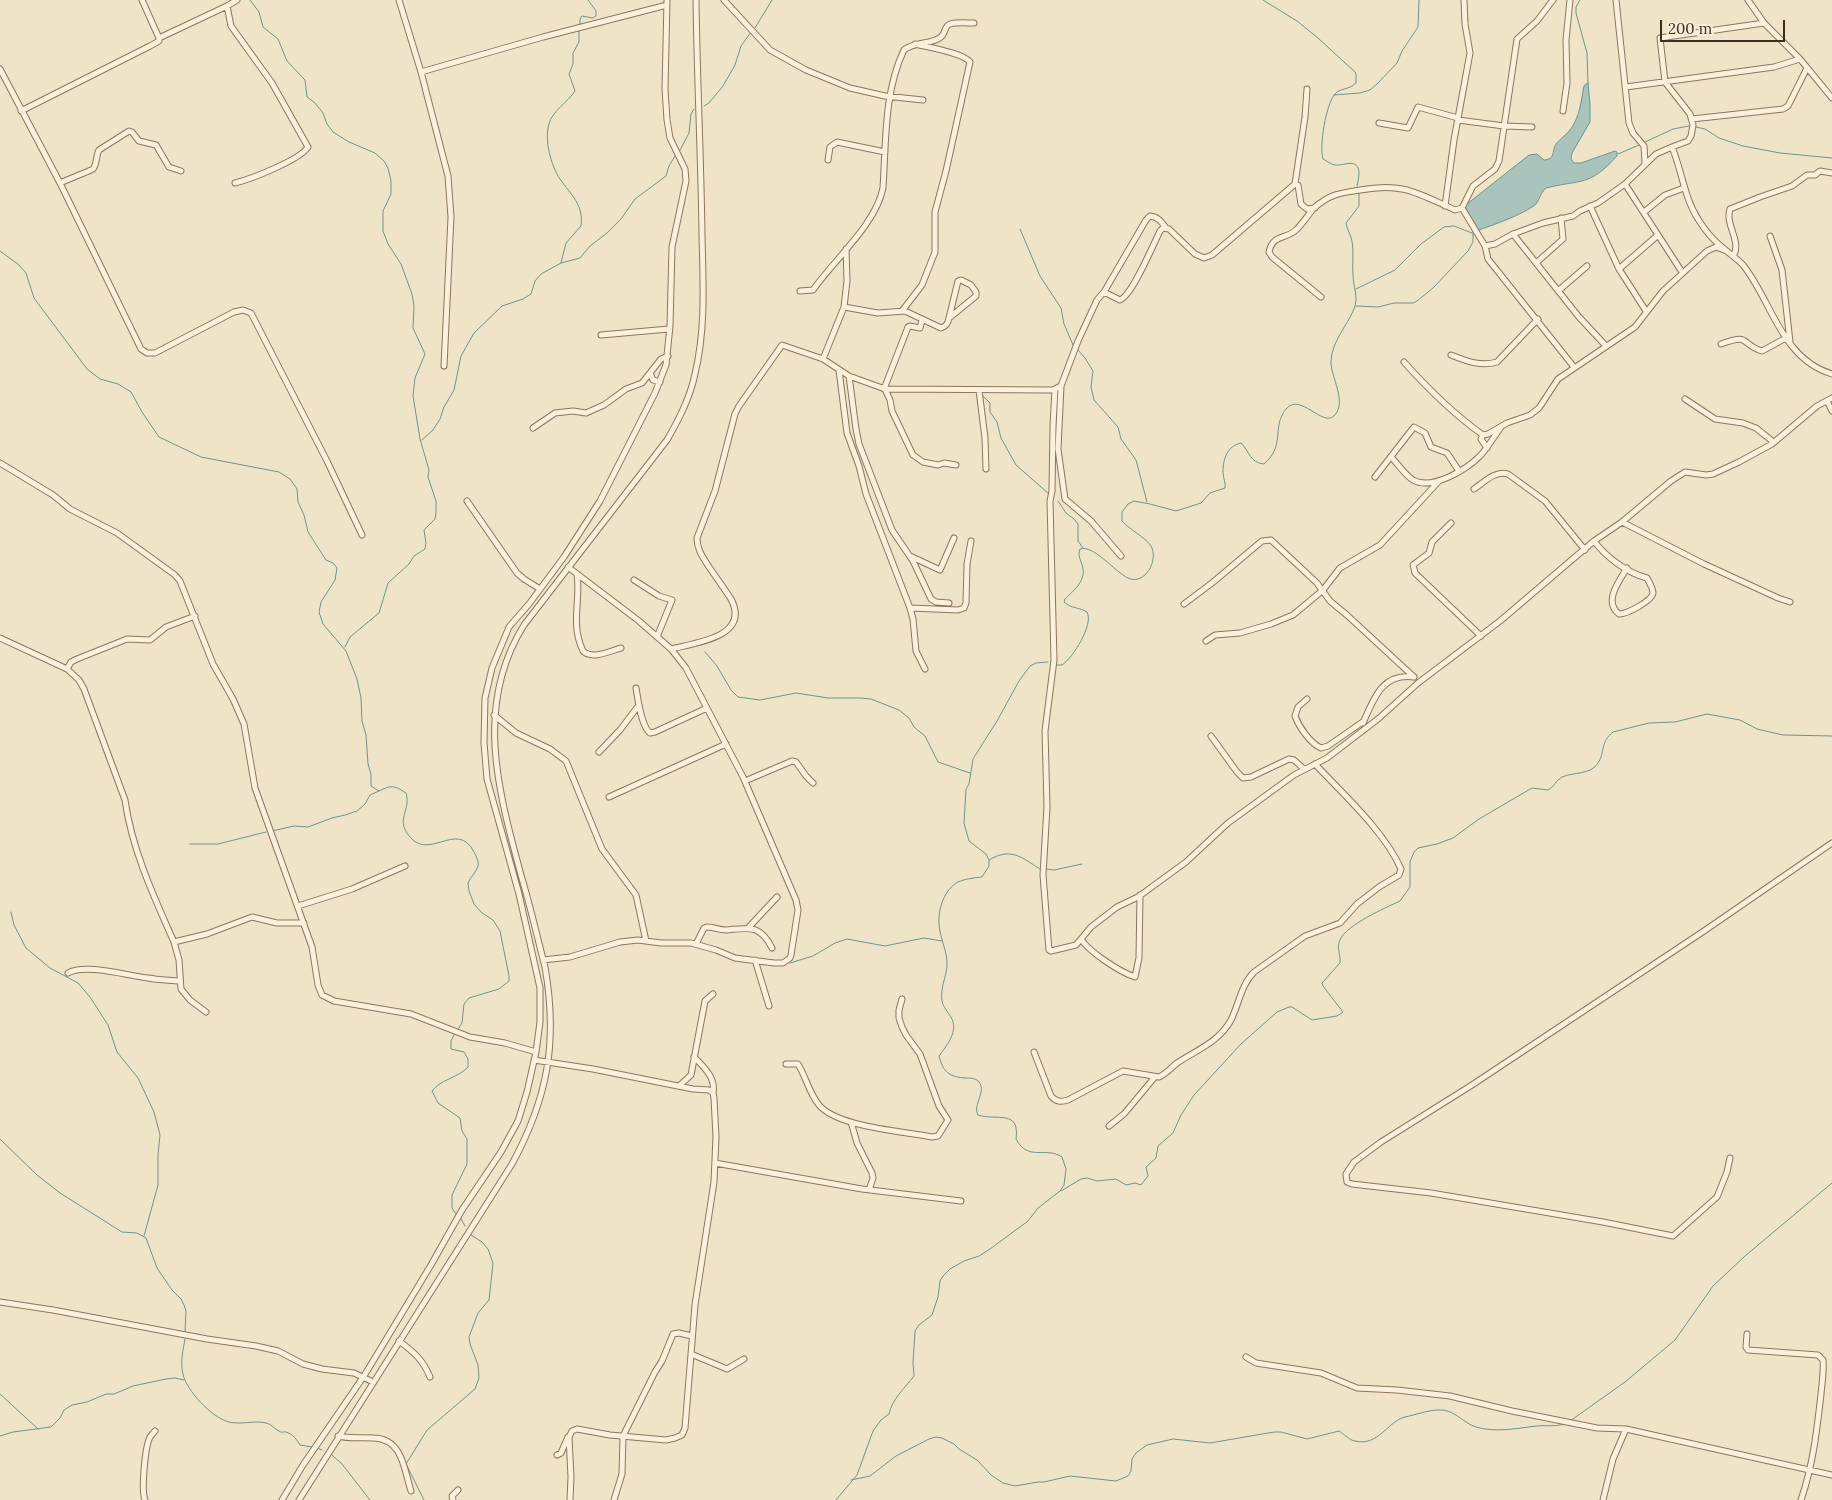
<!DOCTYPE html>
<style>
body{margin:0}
#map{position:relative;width:1832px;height:1500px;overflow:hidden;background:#f0e4c8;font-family:Lora,serif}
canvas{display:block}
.scale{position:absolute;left:1660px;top:20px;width:125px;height:22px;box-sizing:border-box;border:2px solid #3d2e20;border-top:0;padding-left:6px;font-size:15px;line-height:18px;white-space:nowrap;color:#3d2e20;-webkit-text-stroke:4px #f7eed8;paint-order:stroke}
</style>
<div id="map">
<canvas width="1832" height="1500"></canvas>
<div class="scale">200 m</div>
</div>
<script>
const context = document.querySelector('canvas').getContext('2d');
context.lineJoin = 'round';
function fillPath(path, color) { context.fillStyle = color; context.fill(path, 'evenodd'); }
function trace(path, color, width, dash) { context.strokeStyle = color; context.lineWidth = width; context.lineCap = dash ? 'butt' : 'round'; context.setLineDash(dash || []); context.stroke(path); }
const water = new Path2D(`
 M 1588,83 L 1590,104 L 1590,122 L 1572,153 L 1571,159 L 1574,163 L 1581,163 L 1615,151 L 1617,152 L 1617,156 C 1589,187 1582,179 1546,188 C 1540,193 1540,200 1535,205 C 1522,215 1493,225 1476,231 L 1462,208 L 1529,155 L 1537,154 L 1544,160 C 1556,159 1551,152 1556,144 C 1560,139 1566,135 1570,130 C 1580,117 1581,101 1584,86 Z`);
fillPath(water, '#a9c4bc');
trace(water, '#6f938a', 1);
trace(new Path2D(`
 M 250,0 L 259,12 L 263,27 L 278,39 L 287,61 L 305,80 L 307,97 L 314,102 L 323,113 L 327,124 L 333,132 L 349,142 L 375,153 L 384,161 L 388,168 L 391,181 L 391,194 L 383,211 L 383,231 L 388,244 L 401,264 L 412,294 L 414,306 L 413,328 L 425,354 L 415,378 L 413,396 L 420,439 L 429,470 L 428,477 L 436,501 L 436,513 L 435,519 L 424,530 L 426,543 L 425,549 L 414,556 L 409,564 L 388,583 L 379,613 L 350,637 L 345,647
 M 1263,0 L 1297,21 L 1318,38 L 1356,73 L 1356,83 C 1349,90 1340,88 1335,94 C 1326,104 1319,146 1323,159 C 1327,161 1330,164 1335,165 C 1344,166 1358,157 1359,173 C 1359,177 1358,181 1357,186
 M 1580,0 L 1576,7 L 1576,13 L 1587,53 L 1588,84
 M 580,26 L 580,19 L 582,16 L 593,18 L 596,16 L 596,11 L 588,0
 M 755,28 L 772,0
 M 1334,95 L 1360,93 L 1370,90 L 1377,84 L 1397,63 L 1402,51 L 1418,27 L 1419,0
 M 704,106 L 709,103 L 723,86 L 735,65 L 741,46 L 751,32
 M 1696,127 L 1705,129 L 1719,138 L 1743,146 L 1780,153 L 1832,158
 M 1643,143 L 1673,129 L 1689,126
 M 679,152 L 689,133 L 691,114 L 694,109
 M 1618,154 L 1639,145
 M 1020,229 L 1040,276 L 1061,308 L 1064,324 L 1073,345
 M 0,251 L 19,265 L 26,273 L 34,298 L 87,369 L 100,379 L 118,384 L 131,392 L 142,412 L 159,437 L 201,457 L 279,472 L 290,479 L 297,489 L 298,502 L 304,515 L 308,532 L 326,560 L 333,563 L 337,568 L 335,580 L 321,602 L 319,612 L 323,624 L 346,651 L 357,679 L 361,698 L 362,721 L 366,735 L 368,764 L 371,774 L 371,786 L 379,791 C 391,785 394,785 406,793 C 411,809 397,818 407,833 C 427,865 457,818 474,852 C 476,856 479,861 478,866 C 476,873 470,877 468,883 L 469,891 L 474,904 L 482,913 L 493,920 L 500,931 L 509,976 L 509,981 L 499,989 L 469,998 L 464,1004 L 462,1023 L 458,1029
 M 561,263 L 580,258 L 590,246 L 607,233 L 621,219 L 635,199 L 666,176 L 669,166 L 675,156
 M 1356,289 L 1395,270 L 1421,244 L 1444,227 L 1454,226 L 1472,233
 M 1356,306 L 1378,307 L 1394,303 L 1413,303 L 1417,301 L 1433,288 L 1468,251 L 1473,242 L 1473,232
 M 1078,350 L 1085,358 L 1093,371 L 1091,387 L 1094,400 L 1118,427 L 1121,439 L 1136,460 L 1147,502
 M 983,396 L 990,403 L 990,412 L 997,422 L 1001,438 L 1016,465 L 1049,494
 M 422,440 L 433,430 L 440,419 L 444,407 L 454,390 L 461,356 L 474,333 L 502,306 L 523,299 L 531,294 L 535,281 L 541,274 L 561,263 L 566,243 L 581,226 C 584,205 571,195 560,179 C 551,166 544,139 549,124 C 552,111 568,102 575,91 L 569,74 L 573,64 L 573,53 L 579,42 L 579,30
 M 1058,501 L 1066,513 L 1074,519 L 1078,524 L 1078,541 L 1083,548
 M 705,652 L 717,666 L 731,690 L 738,697 L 760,700 L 796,693 L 828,698 L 861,698 L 871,699 L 899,710 L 909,718 L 914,727 L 925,736 L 938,762 L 970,773
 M 1057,665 L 1062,665 C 1073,658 1094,624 1087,612 C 1079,607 1072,609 1064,602 L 1065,599 C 1073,591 1085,582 1083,569 C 1082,561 1077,557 1080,549 C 1093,544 1115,572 1128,578 C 1145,586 1159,560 1151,546 C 1145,537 1130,530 1122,521 L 1122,512 L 1128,504 L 1134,501 L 1150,504 L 1176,511 L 1201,503 L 1210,493 L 1225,488 C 1226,483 1223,478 1223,472 C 1223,459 1227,446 1241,443 C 1250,452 1250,463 1264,464 C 1286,445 1271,428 1286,409 C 1300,392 1322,427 1334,416 C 1348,402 1330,376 1331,361 C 1332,341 1347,326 1354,309 C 1359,297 1353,287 1353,275 C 1352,264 1354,252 1352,241 C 1351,235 1347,230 1346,223 L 1359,206 L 1359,192
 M 272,831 L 294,826 L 308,827 L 332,818 L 345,815 L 357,811 L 365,804 L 370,795 L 379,791
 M 190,844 L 218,844 L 266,832
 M 989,860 C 1011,847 1021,857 1040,869
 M 1046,869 L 1054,870 L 1082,864
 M 11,912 L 14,925 L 26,948 L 50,968 L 78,983 L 90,997 L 108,1025 L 117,1052 L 138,1078 L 154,1112 L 160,1135 L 158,1155 L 158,1185 L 144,1236
 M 790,963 L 813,956 L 835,943 L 847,939 L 885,946 L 924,938 L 942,941
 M 455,1033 L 451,1041 L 451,1049 L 464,1052 L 468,1059 L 468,1067 C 458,1078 441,1079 432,1091 L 438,1103 L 460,1118 L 462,1131 L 467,1139 L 467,1164 L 452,1195 L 452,1208 L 456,1214
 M 0,1139 L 37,1175 L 60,1193 L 122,1232 L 137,1233 L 146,1238 L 157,1268 L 172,1290 L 181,1299 L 184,1305 L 186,1311 L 185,1332
 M 1061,1191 L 1081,1179 L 1087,1178 L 1097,1181 L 1116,1179 L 1126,1185 L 1135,1183 L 1141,1185 L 1148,1176 L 1146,1167 L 1156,1158 L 1158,1146 L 1173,1133 L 1181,1115 L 1194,1095 L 1241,1044 L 1277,1012 L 1289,1007 L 1292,1007 L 1312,1020 L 1337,1016 L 1343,1012 L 1323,986 L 1322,983 L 1340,963 C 1341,955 1336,948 1340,940 C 1346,925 1385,908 1400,901 L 1410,887 L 1410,862 L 1414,852 L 1418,848 L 1437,844 L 1453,838 L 1479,819 L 1532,788 L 1548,790 C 1554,787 1556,780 1562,777 C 1573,772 1591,775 1598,763 C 1605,753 1600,742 1613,732 L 1649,723 L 1675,722 L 1707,714 L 1740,720 L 1757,729 L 1783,735 L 1832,736
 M 460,1217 L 465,1226
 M 185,1339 C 183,1351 180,1362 183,1374 C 186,1390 212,1418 229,1422 C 242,1425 254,1420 266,1423 C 272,1424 274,1429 279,1431 C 284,1434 281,1431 286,1432 C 293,1434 297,1440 300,1445 L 312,1447
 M 0,1394 L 38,1429
 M 1570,1421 L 1625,1382 L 1675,1340 L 1713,1286 L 1745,1256 L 1832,1183
 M 0,1436 L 13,1432 L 51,1427 L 60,1418 L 64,1410 L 72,1405 L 87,1402 L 106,1394 L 114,1394 L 133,1386 L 166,1379 L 175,1378 L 184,1380
 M 317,1448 L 322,1450
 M 332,1455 L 342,1464 L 370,1500
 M 851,1480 L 870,1476 L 896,1456 L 929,1439 L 936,1437 L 942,1438 L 954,1444 L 959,1449 L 977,1460 L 991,1475 L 1003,1483 L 1015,1486 L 1038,1482 L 1044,1482 L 1070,1476 L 1116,1481 L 1128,1476 L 1131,1471 L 1132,1459 L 1136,1453 L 1147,1445 L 1173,1439 L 1210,1443 L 1274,1432 L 1281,1432 L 1307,1439 L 1339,1431 C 1344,1434 1349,1440 1355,1441 C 1378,1447 1388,1421 1405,1417 C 1415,1415 1428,1410 1439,1410 C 1454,1409 1463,1423 1476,1427 C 1496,1433 1518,1428 1537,1426 C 1547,1425 1555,1427 1564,1424
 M 424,1500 L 406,1464 L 427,1430 L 475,1389 L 479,1378 L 478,1365 L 470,1344 L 469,1337 L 478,1313 L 489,1300 L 493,1263 L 488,1249 L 482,1242 L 471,1235
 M 836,1500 L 857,1475 L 873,1431 L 881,1420 L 889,1414 C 892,1399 905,1388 914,1376 L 913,1363 L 915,1331 L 919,1325 L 932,1315 L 938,1297 L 940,1281 L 943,1276 L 950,1269 L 964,1261 L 979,1256 L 990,1249 L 1028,1221 L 1038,1208 L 1060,1191 L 1064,1185 L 1066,1169 L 1062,1157 C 1046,1146 1028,1162 1016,1139 C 1020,1109 997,1121 978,1115 C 972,1105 988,1090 978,1081 C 975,1078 970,1078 966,1078 C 949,1077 943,1072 939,1056 C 947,1045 959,1031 951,1017 C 948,1012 943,1007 942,1001 C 940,989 946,977 947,966 C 948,953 940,938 939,925 C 938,910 943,892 956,883 C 963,879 974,878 982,877 L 989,866 L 989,860 L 986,854 L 969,841 L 964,823 L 966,789 L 969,784 L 973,759 L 997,721 L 1019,681 L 1030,666 L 1036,663 L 1048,662`), '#6f938a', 1);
const minor = new Path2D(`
 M 142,0 L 159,38
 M 399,0 L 421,72 L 448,176 L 451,217 L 444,366
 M 724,0 L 770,50 L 806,70 L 850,88 L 885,96 L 923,100
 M 1616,0 L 1629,123 L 1633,133 L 1644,146 L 1645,164
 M 1748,0 L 1764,23 L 1800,59 L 1832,98
 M 227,6 L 231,26 L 272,83 L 308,147 C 300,160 251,179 235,183
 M 0,69 L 60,183 L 141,349 L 147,353 L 155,353 L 234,312 L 243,310 L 251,313 L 327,461 L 362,535
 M 421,72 L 543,37 L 667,5
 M 1626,87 L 1774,67 L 1800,59
 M 21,111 L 150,46 L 159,41 L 159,38 L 227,6 L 237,0
 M 1563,111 L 1567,83 L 1566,40 L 1570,0
 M 1692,119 L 1783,109 L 1788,106 L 1807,68
 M 1458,120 L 1504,126 L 1532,127
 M 1379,123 L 1408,128 L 1418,107 L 1458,118
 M 1672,147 L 1688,141 L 1691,136 L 1693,125 L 1690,114 L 1665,82 L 1660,38 L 1764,23
 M 828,160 L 830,147 L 837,142 L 885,152
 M 60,183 C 64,181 92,170 93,169 C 97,165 96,155 99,150 L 129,131 L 132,132 L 139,141 L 156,145 L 169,167 L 181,171
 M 1295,184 L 1305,117 L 1307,89
 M 1625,184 L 1682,272
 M 1445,206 L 1454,140 L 1470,53 L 1465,24 L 1464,0
 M 1590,206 L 1619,269 L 1646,311
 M 1462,208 L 1473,186 L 1495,169 L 1499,161 L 1517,39 L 1537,21 L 1553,0
 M 1462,208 L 1485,246 L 1488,259 L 1574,367
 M 1644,212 L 1665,195 L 1684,188
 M 1513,234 L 1579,317 L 1606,346
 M 1770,236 L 1782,270 L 1790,342
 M 1485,246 L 1495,244 L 1513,234 L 1543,223 L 1573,216 L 1580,211 L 1598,203 L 1625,184 L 1656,154 L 1672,147 C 1682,171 1684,197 1698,219 C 1704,229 1713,240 1723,248 C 1730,254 1736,258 1743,265 C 1772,301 1781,359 1832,374
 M 1734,255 C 1741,240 1725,225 1730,209 L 1760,197 L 1792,186 L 1807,175 L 1815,175 L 1820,171 L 1832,173
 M 1536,263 L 1563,239 L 1561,218
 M 1619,269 L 1658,235
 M 800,291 L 813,290 C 834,260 876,224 883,188 C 886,143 884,91 904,50 C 915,41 931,45 941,37 C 946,33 944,26 950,24 C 957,22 967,23 974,23
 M 1558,291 L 1587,266
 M 1104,292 L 1146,220 L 1150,216 C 1158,217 1161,221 1166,228
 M 1321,297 L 1272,257 L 1269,252 C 1273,233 1287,240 1297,229 C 1303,223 1308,215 1314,208 C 1330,194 1340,193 1360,190 C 1403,182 1417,193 1455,210 L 1462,208
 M 844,307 L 878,313 L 905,311 L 941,328 C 946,326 948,324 949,318 L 958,281 L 961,280 L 971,285 L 976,292 L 976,296 L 949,318
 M 902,311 L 922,285 L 935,252 L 935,212 L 946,171 L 970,62 C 964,53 927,47 915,44
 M 601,335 L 669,329
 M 1721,344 C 1752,333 1739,344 1762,351 L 1786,338
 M 1451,355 C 1466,361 1481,367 1497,362 L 1538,319
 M 823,359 L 844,307 L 847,281 L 846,249
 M 1404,362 C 1429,390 1452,413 1483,435 L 1488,434 L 1507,423 L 1530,415 L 1539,408 L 1558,379 L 1635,327 L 1663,291 L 1707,251 L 1716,247 L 1724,250
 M 839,370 L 847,433 L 859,466 L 866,494 L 910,608 L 913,619 L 916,651 L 925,669
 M 650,373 L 653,380 L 660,382
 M 849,376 L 856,429 L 859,444 L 892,530 L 913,561 L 931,599 L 936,602 L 949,603
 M 1061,386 L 1058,449 L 1065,499 L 1091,521 L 1121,556
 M 884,389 L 908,327 L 910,326 L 920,328 L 922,320
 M 885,389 L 890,400 L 892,411 L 913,455 L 923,462 L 938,465 L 944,463 L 956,465
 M 1055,389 L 1053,426 L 1052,491 L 1050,501 L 1054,660 L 1045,731 L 1047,807 L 1043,875 L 1048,938 L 1049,950 L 1051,951 L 1076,945 L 1091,927 L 1117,907 L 1138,897 L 1186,862 L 1228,823 L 1294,775 L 1327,758 L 1378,719 L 1418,683 L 1500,621 L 1594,541 L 1622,522 L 1671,481 L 1685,472 L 1706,475 L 1713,474 L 1739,462 L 1772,444 L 1817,406 L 1832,398
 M 979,390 L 985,438 L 986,469
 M 1685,399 L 1715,419 L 1743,423 L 1756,428 L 1771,440 L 1772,444
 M 1827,401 L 1832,411
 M 533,428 L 555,413 L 573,411 L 586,413 L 604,405 L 626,389 L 642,383 L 661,359 L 668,356
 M 1483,435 L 1481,439 L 1487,448
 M 1391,457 C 1398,464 1405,475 1413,480 C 1432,491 1467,469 1480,456 C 1488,447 1494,437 1501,427
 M 0,463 L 53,495 L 70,509 L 117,533 L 175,575 L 180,581 L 213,664 L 233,699 L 244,724 L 255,788 L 312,947 L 318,985 L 322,995 L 334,1001 L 411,1014 L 470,1037 L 505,1043 L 536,1052
 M 1375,477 L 1414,427 L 1425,433 L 1431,447 L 1447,453 L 1459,471
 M 1474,489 C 1484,482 1496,470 1508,474 L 1545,501 L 1585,550
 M 467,501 L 517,573 L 524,579 L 540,589
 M 1622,522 L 1704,564 L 1778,598 L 1790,602
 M 1451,523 L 1432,542 L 1429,553 L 1413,565 L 1415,573 L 1481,636
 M 1594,541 C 1606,557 1627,573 1647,578 C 1649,582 1653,588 1653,593 C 1652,601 1627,614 1619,614 C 1603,602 1619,581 1627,568
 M 910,556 L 940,570 L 954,538
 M 577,574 C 581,600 570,624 583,651 C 592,660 610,651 621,648
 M 634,580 L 659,596 L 672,600 L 657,637
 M 1184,604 L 1212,583 L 1262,541 L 1271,540 L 1317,583 L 1330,601 L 1348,616 L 1414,677
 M 910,608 L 958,610 L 964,608 L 966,603 L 967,564 L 971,541
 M 0,638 L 67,669 L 79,680 L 84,689 L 125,800 C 132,850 154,897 174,942 L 207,934 L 252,917 L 277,923 L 304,923
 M 1206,641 L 1215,635 L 1240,633 L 1271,624 L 1293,615 L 1323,590 L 1340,568 L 1380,545 L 1439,481
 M 671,649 C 695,643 751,637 731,599 C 724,588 716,577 709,567 C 703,557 697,550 697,538 L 715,491 L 735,414 L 739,406 L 782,345 L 823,359 L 849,376 L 885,389 L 1053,390 L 1061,386 L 1078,341 L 1097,300 L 1104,292 L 1120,300 C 1132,296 1153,245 1160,231 L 1163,228 L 1169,229 L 1195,254 L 1204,258 L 1212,255 L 1295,184 L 1298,185 L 1301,204 L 1307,209 L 1315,208
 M 67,669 L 71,662 L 77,659 L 127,639 L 150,640 L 166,627 L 195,616
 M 636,688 C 638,699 641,726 650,733 L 655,732 L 707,708
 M 1307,699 L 1298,707 L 1295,716 C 1299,727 1310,743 1321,748 L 1328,746 L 1364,721
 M 494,715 L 516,733 L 550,749 L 566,761 L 602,849 L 636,895 L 646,941
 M 1363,723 C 1374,698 1382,673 1414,677
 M 1211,736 L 1237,772 L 1243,778 L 1251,777 L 1289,759 L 1294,760 L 1304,769
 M 599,752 L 620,730 L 639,705
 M 745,781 L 792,761 L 796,762 L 806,776 L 813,783
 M 609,797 L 726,744
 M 298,906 L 352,889 L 405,866
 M 749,927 L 777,897
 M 1081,939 C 1089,952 1120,972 1135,977 L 1139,958 L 1140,895
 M 174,942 L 179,960 L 181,989 L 190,1000 L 206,1012
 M 696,944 L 704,928 L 707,927 C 713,927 719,930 726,930 C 749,928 760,924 772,948
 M 543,960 L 570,957 L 620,942 L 638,940 L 661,943 L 691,943 L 716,950 L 735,958 L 774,963 L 783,963 L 790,958 L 791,955 L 798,910 L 796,900 L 743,777 L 686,668 L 671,649 L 639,621 L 568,567
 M 755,960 L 769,1006
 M 68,973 C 86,963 128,976 148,978 C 158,980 169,980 179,981
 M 1034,1052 L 1051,1096 C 1056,1102 1061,1102 1068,1100 L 1123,1071 L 1159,1077 C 1166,1074 1171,1068 1177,1063 C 1197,1050 1219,1042 1231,1020 C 1239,1004 1241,985 1254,972 L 1305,936 L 1340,923 L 1357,904 L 1379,887 L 1399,875 L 1401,869 C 1385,832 1343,794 1315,764
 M 694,1057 C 704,1067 716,1078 713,1093
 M 534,1060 L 593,1069 L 693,1089 L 709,1090 L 713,1093 L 714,1098 L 716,1137 L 714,1182 L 695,1305 L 685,1428 L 682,1435 L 675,1438 L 666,1440 L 610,1435 L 577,1429 L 572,1431 L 569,1437 L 571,1477 L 570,1500
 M 786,1064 L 798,1064 C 806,1077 809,1093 819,1105 C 837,1127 903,1131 932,1137 L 938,1136 L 948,1120 L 939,1106 L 920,1054 L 906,1035 L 902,1027 L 899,1018 L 899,1010 L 902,999
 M 679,1086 L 691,1075 L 705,1001 L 713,994
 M 851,1122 L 857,1143 L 872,1173 L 873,1178 L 869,1190
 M 1109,1126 L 1124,1114 L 1154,1078
 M 1730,1158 L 1727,1172 L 1717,1197 L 1673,1236 L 1603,1222 L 1431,1193 L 1352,1184 L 1347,1182 L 1346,1174 L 1354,1162 L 1381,1142 L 1472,1085 L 1704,931 L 1832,843
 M 715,1163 L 862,1189 L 961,1201
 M 0,1302 L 53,1310 L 207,1339 L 256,1346 L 278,1351 L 303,1364 L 322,1369 L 354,1373 L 373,1382
 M 1747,1334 L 1746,1347 L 1748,1350 L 1818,1355 L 1823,1360 C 1824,1371 1822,1383 1821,1394 C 1817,1430 1813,1465 1801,1500
 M 399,1341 C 414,1352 423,1360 430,1377
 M 691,1354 L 727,1369 L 744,1359
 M 1246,1357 L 1256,1363 L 1321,1373 L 1357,1388 L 1397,1390 L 1450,1396 L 1512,1411 L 1597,1428 L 1626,1429 L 1832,1475
 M 338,1436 C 350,1439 361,1437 374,1438 C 403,1439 404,1470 411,1491
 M 557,1455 L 561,1453 L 568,1437
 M 145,1500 C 141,1490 145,1447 150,1437 C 151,1436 154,1432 155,1431
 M 282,1500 L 303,1465 L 364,1376 L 431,1265 L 462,1210 L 501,1152 L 518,1121 L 527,1092 L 536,1052 L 540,1022 L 540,988 L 519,894 L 487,779 L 484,743 L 485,698 L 492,668 L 509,627 L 529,604 L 564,557 L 600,501 L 655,393 L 666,365 L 670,326 L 672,247 L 686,181 L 685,169 L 670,138 L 667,120 L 665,89 L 667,0
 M 299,1500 L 512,1164 C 548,1098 558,1041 545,967 C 537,936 530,905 521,875 C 498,790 474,705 524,625 L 667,440 C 679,419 690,398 695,374 C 706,329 703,281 702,235 C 701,157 697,78 696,0
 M 453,1500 L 452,1496 L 458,1490
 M 614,1500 L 622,1474 L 623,1436 L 655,1372 L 662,1361 L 673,1334 L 679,1333 L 692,1336
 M 1603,1500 L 1613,1459 L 1626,1429`);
trace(minor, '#8d765c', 7);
trace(minor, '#faf1dc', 5);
</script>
